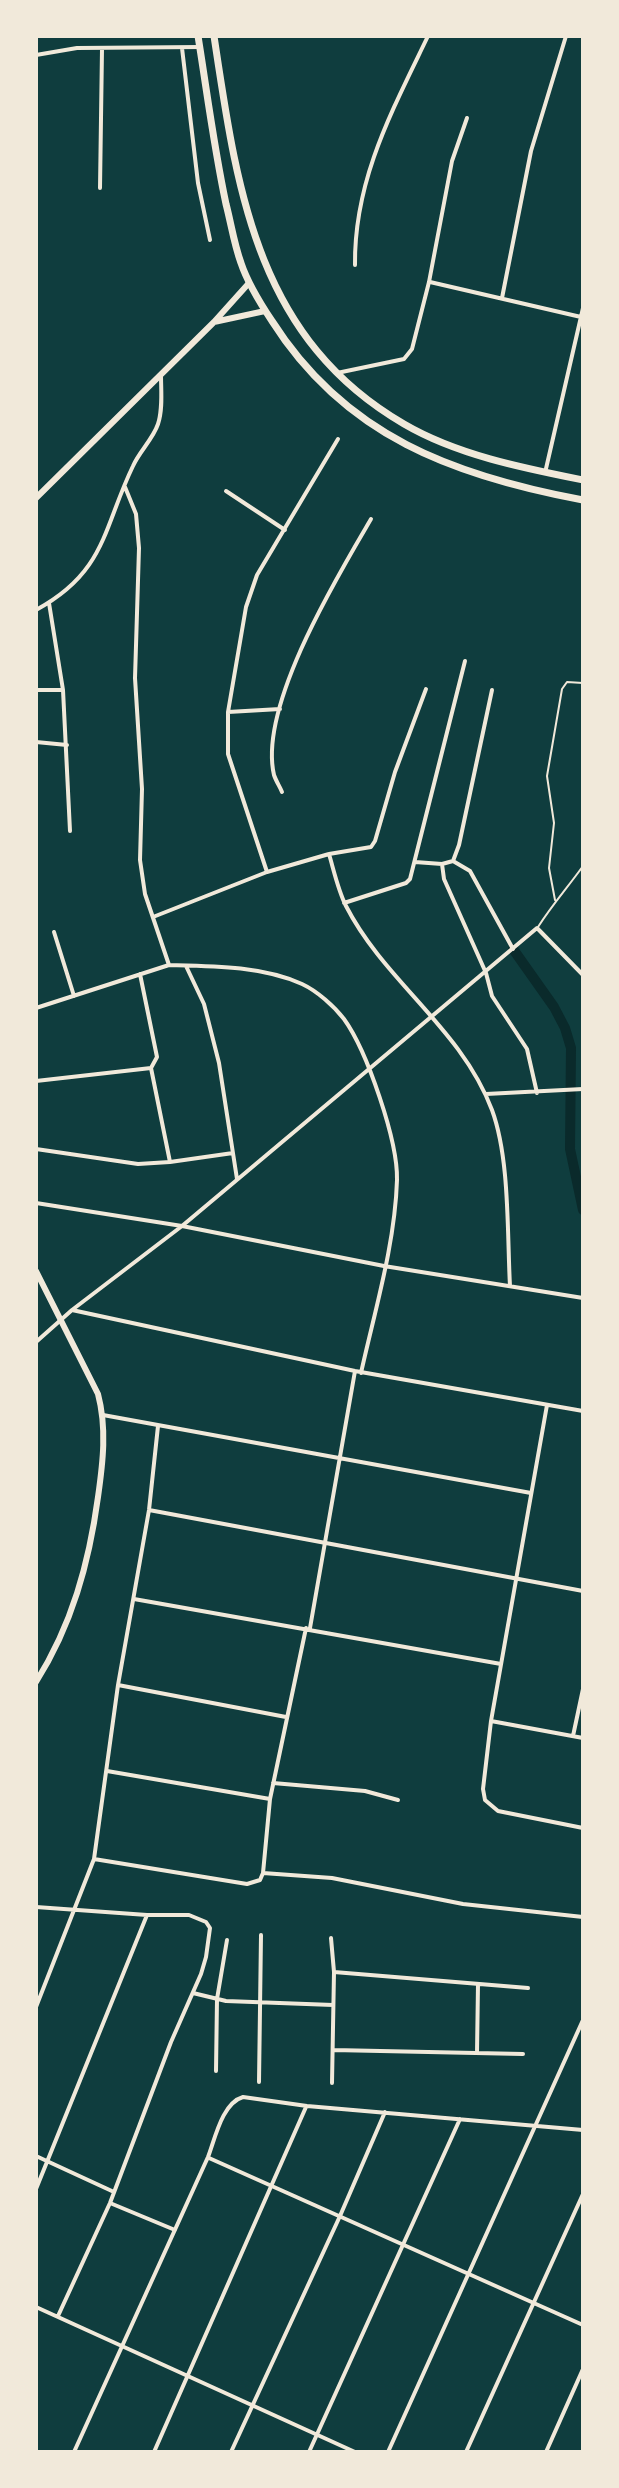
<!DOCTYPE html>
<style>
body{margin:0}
#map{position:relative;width:619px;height:2488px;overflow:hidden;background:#0f3d3e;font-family:Inter,sans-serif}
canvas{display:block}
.frame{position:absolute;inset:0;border:38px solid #f1e9da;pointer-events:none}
</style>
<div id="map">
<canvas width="619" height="2488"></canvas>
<div class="frame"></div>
</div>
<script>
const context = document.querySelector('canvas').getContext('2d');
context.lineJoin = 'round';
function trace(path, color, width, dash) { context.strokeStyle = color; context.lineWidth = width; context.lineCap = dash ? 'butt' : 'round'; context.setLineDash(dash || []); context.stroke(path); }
trace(new Path2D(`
 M 513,949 L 554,1007 L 565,1028 L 571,1048 L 570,1149 L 583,1210`), '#0a2a2b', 10);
trace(new Path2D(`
 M 555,900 L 549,868 L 554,823 L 547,776 L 562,689 L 567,682 L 583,683
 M 538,927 C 552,905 568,887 583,866`), '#f1e9da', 2);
trace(new Path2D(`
 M 182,48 L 198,183 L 210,240
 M 36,55 L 77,48 L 200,47
 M 100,188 L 102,49
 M 355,265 C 354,180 392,111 428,36
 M 430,282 L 581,317
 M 502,298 L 531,151 L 566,36
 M 337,373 L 404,359 L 412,349 L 429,282 L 452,161 L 467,118
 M 545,473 L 583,308
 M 125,487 L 136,514 L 139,548 L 135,678 L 142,789 L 140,860 L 145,894 L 169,965
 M 226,491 L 285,530
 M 49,603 L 63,690 L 70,831
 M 36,610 C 106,572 103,528 133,466 C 139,452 153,439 158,424 C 163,409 161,391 161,375
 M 36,690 L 63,690
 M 228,712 L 280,709
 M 36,742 L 67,745
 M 282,792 C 280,787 276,781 274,775 C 258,707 337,577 371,519
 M 329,854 C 334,871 338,890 346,906 C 385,982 461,1028 492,1110 C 510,1159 507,1233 510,1286
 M 453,861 L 470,871 L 513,949
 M 415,862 L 442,864 L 453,861 L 459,845 L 492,690
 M 442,864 L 444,879 L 486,973 L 492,996 L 527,1049 L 537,1093
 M 267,872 L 228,754 L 228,712 L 246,607 L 257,575 L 338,439
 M 344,903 L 406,883 L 410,879 L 465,661
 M 153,917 L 267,872 L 329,854 L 371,847 L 375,841 L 395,772 L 426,689
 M 54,932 L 74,996
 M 186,966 L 204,1004 L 219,1063 L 237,1179
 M 140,974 L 157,1057 L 151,1068 L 170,1162
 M 36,1008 L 169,965 C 212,966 262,966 302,984 C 317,991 334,1006 344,1019 C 367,1051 398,1141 397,1180 C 395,1244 375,1310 361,1373
 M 36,1081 L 151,1068
 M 486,1094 L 583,1089
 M 36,1149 L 138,1164 L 170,1162 L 233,1153
 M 36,1203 L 182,1226 L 384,1266 L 583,1298
 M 72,1310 L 182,1226 L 537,928 L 583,975
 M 36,1342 L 72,1310 L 355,1371 L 583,1411
 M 547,1405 L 491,1721 L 483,1789 L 485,1800 L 498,1811 L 583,1828
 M 103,1415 L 531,1493
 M 149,1510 L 583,1591
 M 134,1599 L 501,1664
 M 310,1628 L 355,1371
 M 118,1685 L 286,1717
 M 491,1721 L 583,1738
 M 573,1736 L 583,1689
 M 107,1771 L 270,1799
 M 273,1783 L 365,1791 L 398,1800
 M 94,1859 L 247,1884 L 260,1880 L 263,1873 L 332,1878 L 463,1904 L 583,1917
 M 263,1873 L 270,1799 L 306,1628
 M 36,1907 L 147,1915 L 189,1915 L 206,1922 L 210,1928 L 206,1957 L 201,1974 L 171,2042 L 110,2203 L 58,2316
 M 331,1938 L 334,1972 L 332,2083
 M 334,1972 L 528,1988
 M 193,1993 L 226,2001 L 333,2005
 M 36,2007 L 94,1859 L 118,1685 L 149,1510 L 158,1426
 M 333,2050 L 523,2054
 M 477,2053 L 478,1984
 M 216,2071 L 217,1999 L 227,1940
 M 259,2082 L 261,1935
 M 36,2156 L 114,2192
 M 209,2158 L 583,2325
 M 36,2189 L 147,1915
 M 110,2203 L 175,2230
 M 36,2307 L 355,2452
 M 74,2452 L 208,2157 C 215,2139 222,2103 243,2097 L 307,2106 L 583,2130
 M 154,2452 L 306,2107
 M 231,2452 L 340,2216 L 385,2112
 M 309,2452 L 460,2119
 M 388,2452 L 583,2020
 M 466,2452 L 583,2194
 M 546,2452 L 583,2369`), '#f1e9da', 4);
trace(new Path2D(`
 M 214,322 L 265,311
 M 36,498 L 214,322 L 249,283
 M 36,1271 L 98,1394 C 107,1428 103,1462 98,1497 C 89,1563 72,1625 36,1682`), '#f1e9da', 6);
trace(new Path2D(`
 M 198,36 C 207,92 214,148 226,204 C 231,223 234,244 241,263 C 248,284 260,303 272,321 C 345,436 454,476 583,500
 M 214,36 C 237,189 256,338 404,424 C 457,455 523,468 583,480`), '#f1e9da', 7);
</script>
